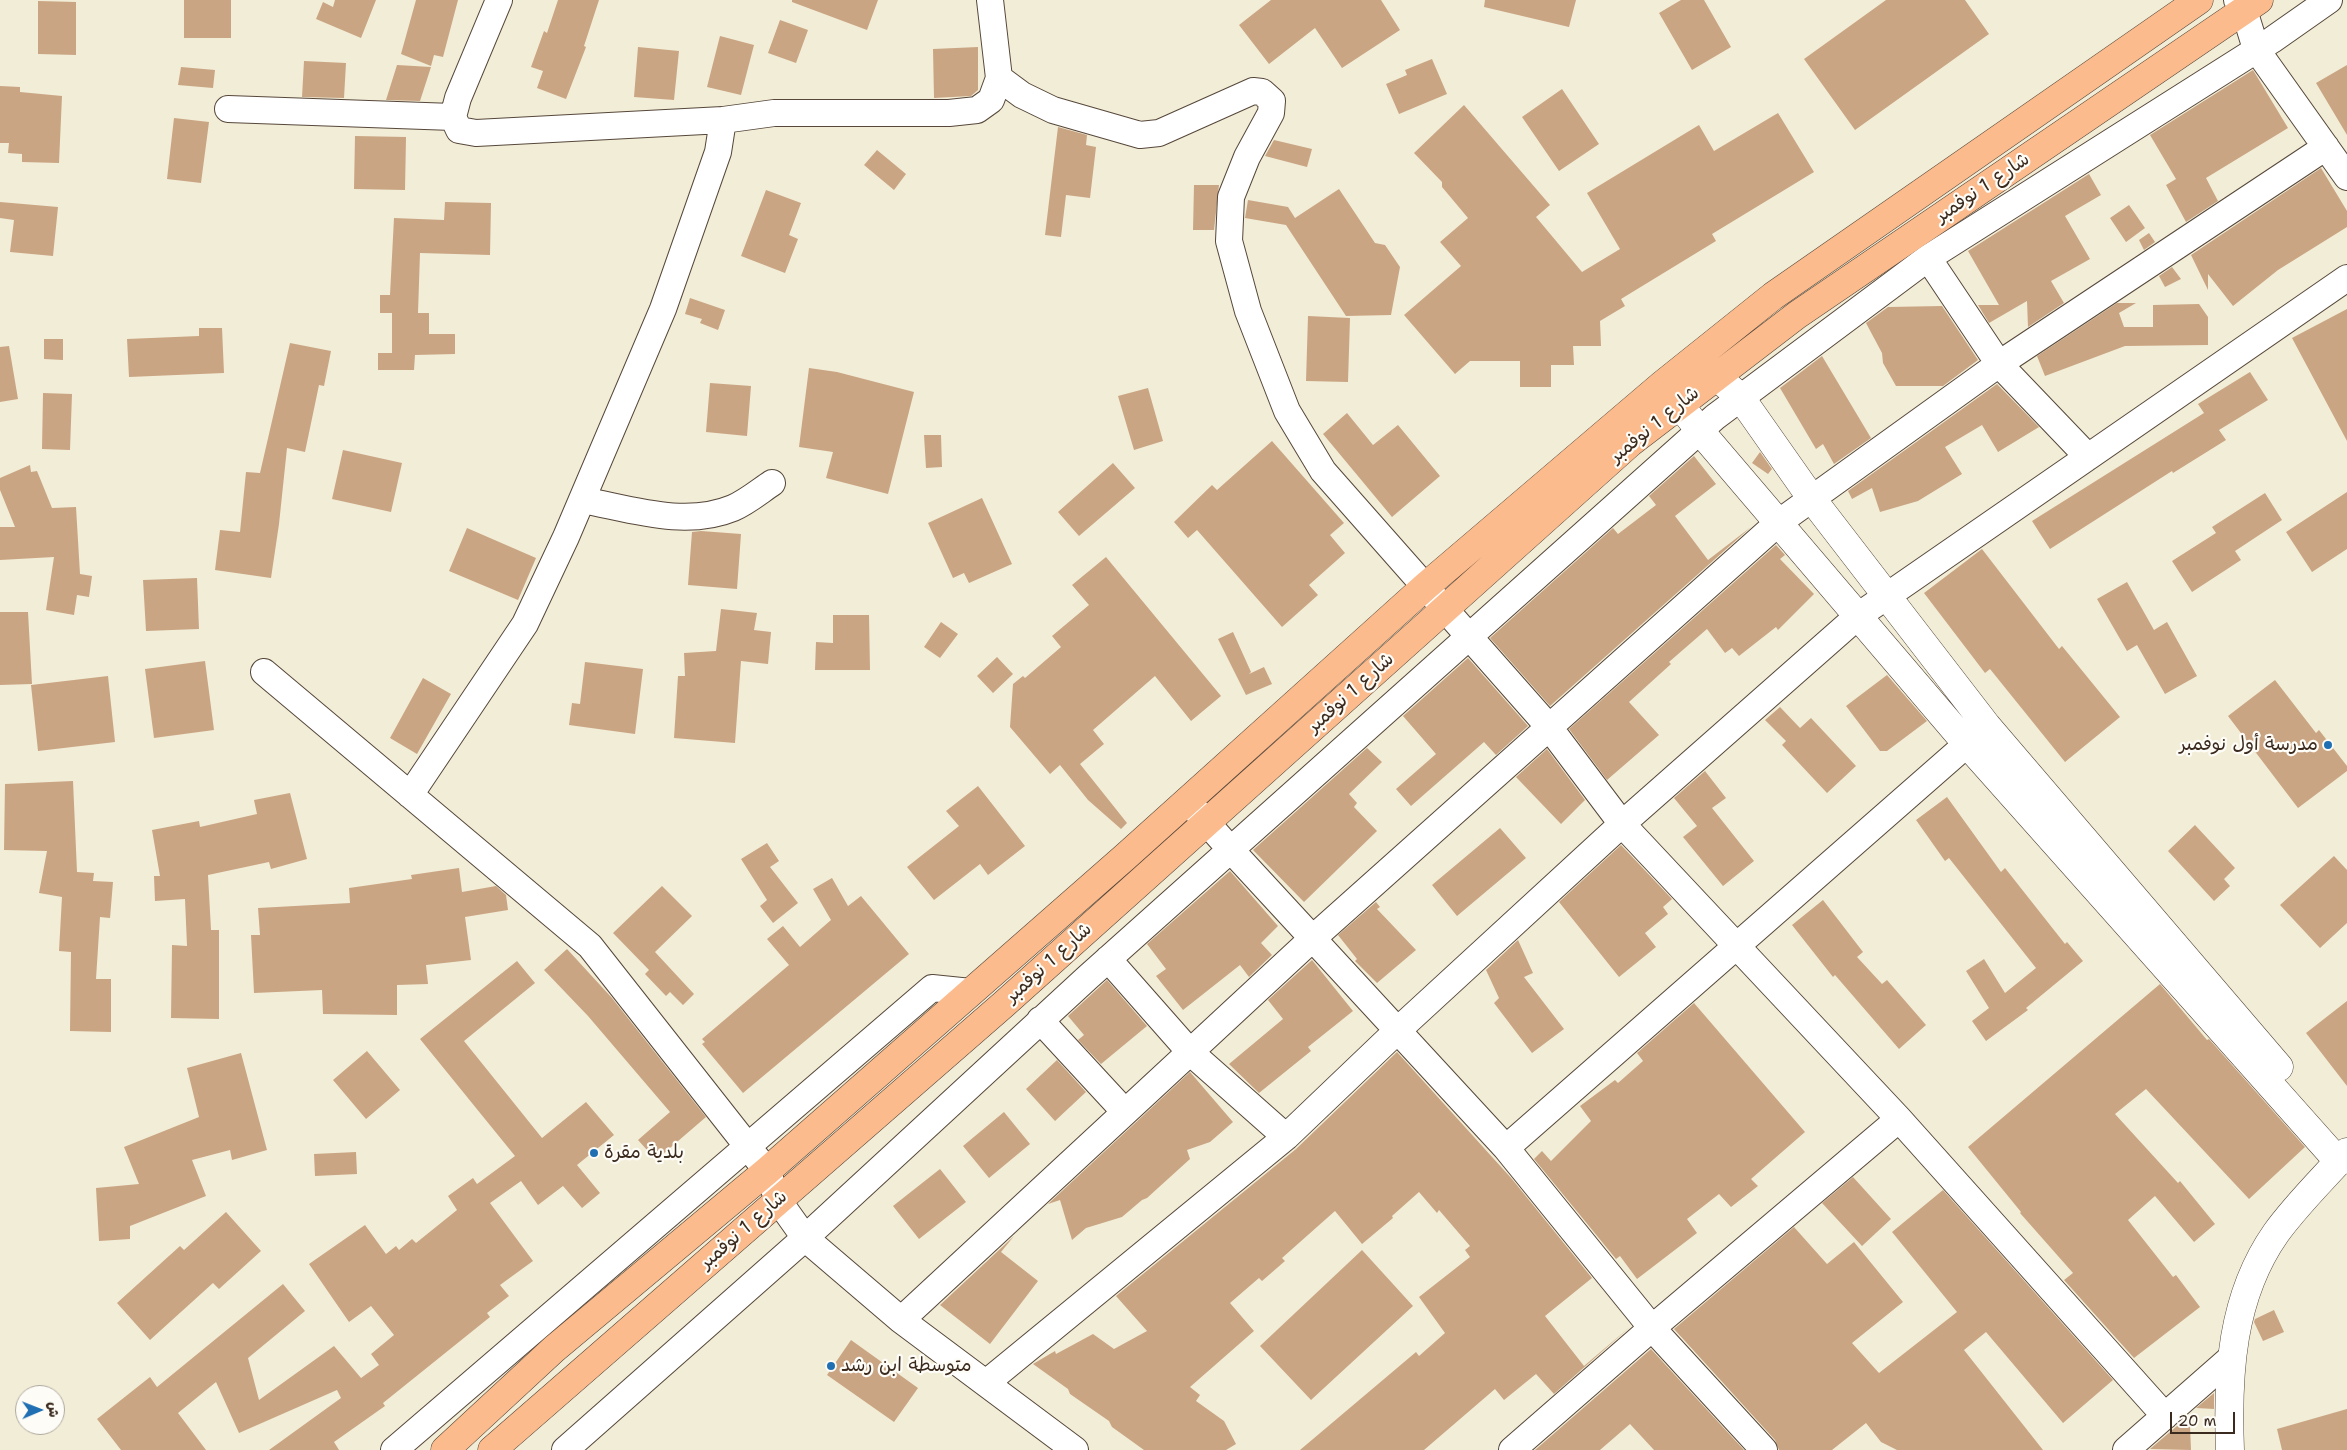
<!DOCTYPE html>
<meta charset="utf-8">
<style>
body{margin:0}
#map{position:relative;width:2347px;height:1450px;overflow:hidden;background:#f2edd7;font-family:"Shantell Sans","Playpen Sans Arabic",sans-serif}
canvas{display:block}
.north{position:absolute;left:15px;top:1385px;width:50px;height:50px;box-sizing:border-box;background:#fdfcf7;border:1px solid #afa8a0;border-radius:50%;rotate:89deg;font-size:14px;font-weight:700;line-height:20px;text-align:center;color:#3b2a1e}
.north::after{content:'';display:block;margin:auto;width:18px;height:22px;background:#1f6fb2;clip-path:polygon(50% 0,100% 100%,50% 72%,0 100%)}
.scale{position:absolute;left:2170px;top:1412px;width:65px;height:22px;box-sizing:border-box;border:2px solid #3b2a1e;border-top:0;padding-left:6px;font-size:15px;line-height:18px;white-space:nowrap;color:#3b2a1e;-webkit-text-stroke:4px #fdfcf7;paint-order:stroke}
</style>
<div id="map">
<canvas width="2347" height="1450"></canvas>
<div class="north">ش</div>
<div class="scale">20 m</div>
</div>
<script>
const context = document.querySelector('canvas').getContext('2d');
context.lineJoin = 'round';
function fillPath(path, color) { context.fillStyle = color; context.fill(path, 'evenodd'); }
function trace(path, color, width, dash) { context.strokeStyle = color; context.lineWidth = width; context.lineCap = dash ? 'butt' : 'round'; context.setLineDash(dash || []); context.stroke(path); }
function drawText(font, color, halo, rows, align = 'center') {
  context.font = font + ' "Shantell Sans","Playpen Sans Arabic",sans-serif'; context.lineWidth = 4.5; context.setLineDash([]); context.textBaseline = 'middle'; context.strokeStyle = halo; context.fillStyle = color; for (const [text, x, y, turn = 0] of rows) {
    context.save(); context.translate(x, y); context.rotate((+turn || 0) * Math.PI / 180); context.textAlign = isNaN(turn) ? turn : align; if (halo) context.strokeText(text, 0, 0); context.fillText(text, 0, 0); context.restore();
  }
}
fillPath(new Path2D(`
 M 184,0 L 231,0 L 231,38 L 184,38 Z
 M 335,0 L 376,0 L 361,38 L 316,19 L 323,2 L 333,7 Z
 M 416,0 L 458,0 L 443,57 L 434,55 L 431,66 L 401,54 Z
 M 558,0 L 599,0 L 584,46 L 586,47 L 566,99 L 537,88 L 543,71 L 531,67 L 544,31 L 547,33 Z
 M 792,0 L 878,0 L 867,30 L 792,2 Z
 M 1271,0 L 1381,0 L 1400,30 L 1342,68 L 1315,28 L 1269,64 L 1239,25 Z
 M 1485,0 L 1576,0 L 1569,27 L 1484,7 Z
 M 1681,0 L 1704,0 L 1731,47 L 1692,70 L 1659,13 Z
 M 1886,0 L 1965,0 L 1989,34 L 1855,130 L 1804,59 Z
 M 38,1 L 76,2 L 76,55 L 38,54 Z
 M 780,20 L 808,30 L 796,63 L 768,53 Z
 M 720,36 L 754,45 L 741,95 L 707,87 Z
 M 638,47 L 679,51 L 674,100 L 634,97 Z
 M 978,47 L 978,90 L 971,96 L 934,98 L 933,49 Z
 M 1432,59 L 1447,94 L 1399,114 L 1386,84 L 1407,75 L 1405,70 Z
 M 304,61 L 346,63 L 344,98 L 302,97 Z
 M 397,65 L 431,67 L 420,101 L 386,100 Z
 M 2347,65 L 2347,135 L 2316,83 Z
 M 181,67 L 215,70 L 213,88 L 178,85 Z
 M 2253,70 L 2288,128 L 2206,178 L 2218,201 L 2186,222 L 2166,185 L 2176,179 L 2150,135 Z
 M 0,86 L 20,87 L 20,92 L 62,96 L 59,163 L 22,162 L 22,154 L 8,153 L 9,143 L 0,143 Z
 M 1562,89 L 1599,144 L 1559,171 L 1522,117 Z
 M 1464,105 L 1550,205 L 1536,217 L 1582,272 L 1620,249 L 1587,193 L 1699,125 L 1714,151 L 1778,113 L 1814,172 L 1712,234 L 1716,241 L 1621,299 L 1625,306 L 1600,321 L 1601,346 L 1573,346 L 1574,365 L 1551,365 L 1551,387 L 1520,387 L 1520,361 L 1470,361 L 1455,374 L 1404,315 L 1461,266 L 1440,242 L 1468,218 L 1442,187 L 1442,182 L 1414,153 Z
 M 174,118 L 209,122 L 201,183 L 167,179 Z
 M 1058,127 L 1087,135 L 1086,145 L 1096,147 L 1090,198 L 1066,195 L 1061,237 L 1045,235 Z
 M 355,136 L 406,137 L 405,190 L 354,189 Z
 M 1274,140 L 1312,149 L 1307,167 L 1265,156 Z
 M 877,150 L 906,174 L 894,190 L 864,165 Z
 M 2321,168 L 2347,211 L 2347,227 L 2278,270 L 2233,306 L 2208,274 L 2208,290 L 2191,255 Z
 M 2089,174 L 2101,195 L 2065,216 L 2090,259 L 2051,281 L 2064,303 L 2028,327 L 2027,301 L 1989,323 L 1978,305 L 1999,305 L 1968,251 Z
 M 1194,185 L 1219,185 L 1214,230 L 1193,230 Z
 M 1339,189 L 1375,243 L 1385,245 L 1400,267 L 1391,315 L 1346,316 L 1286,225 L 1245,218 L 1248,200 L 1288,207 L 1295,218 Z
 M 766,190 L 801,203 L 789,235 L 798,239 L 785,273 L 741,256 Z
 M 0,202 L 58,207 L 53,256 L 10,252 L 14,220 L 0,218 Z
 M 445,202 L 491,203 L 490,255 L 420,253 L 418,313 L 429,313 L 429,334 L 455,334 L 455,354 L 415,355 L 414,370 L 378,370 L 378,353 L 392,353 L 392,313 L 380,313 L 380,295 L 390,295 L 394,218 L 444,220 Z
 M 2129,205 L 2145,228 L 2126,242 L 2110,218 Z
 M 2149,233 L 2155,242 L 2144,250 L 2139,240 Z
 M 2172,267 L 2181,279 L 2165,287 L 2159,276 Z
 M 690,298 L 725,310 L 718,330 L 700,323 L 702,319 L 685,314 Z
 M 2117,303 L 2136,303 L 2119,313 L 2124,327 L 2153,327 L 2153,305 L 2199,304 L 2208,317 L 2208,345 L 2125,346 L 2045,376 L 2037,356 Z
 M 1942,306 L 1978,360 L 1943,386 L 1896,386 L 1883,363 L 1882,353 L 1866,323 L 1888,307 Z
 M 2347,309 L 2347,441 L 2292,338 Z
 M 1308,316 L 1350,318 L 1348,382 L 1306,381 Z
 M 199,328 L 222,328 L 224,373 L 129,377 L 127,339 L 199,336 Z
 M 44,339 L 63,339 L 63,360 L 44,359 Z
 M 290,343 L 331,351 L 324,386 L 319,385 L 305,452 L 287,448 L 279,524 L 271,578 L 215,570 L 220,530 L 240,532 L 246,472 L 260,473 Z
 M 9,346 L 18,399 L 0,402 L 0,347 Z
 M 1822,356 L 1871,438 L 1834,464 L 1823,444 L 1816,449 L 1780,388 Z
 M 809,368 L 837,372 L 914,392 L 888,494 L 826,478 L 833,452 L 799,447 Z
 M 2250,372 L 2268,400 L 2219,430 L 2226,440 L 2173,473 L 2172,471 L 2050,549 L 2032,521 L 2204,413 L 2198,404 Z
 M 710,383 L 751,386 L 747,436 L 706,432 Z
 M 1997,384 L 2039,427 L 1998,452 L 1982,425 L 1945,447 L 1962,474 L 1918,501 L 1880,512 L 1872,488 L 1852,499 L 1848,491 Z
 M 1148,388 L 1163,441 L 1134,450 L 1118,396 Z
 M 43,393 L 72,394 L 70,450 L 42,449 Z
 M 1347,413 L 1373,445 L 1398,425 L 1440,476 L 1392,517 L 1323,434 Z
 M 924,435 L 941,435 L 942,467 L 926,468 Z
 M 1272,441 L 1344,523 L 1330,535 L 1345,553 L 1309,585 L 1318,595 L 1282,627 L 1197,530 L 1188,538 L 1174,522 L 1212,485 L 1217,490 Z
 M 343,450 L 402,463 L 391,512 L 332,499 Z
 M 1760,452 L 1772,469 L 1768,474 L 1752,463 Z
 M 1694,456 L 1716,484 L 1675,516 L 1708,560 L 1751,527 L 1550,706 L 1490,638 L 1613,528 L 1618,534 L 1656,505 L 1649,496 Z
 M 1113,463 L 1135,488 L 1079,536 L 1058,512 Z
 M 30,465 L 31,472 L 37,471 L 52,508 L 76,507 L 80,574 L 92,576 L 89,597 L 77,595 L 74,615 L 46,610 L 54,557 L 0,560 L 0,527 L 15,527 L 0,490 L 0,478 Z
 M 2347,492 L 2347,549 L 2312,572 L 2286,532 Z
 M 2265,493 L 2282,520 L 2235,551 L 2241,560 L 2192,592 L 2172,561 L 2216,533 L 2212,527 Z
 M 982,498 L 1012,564 L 969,583 L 964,573 L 953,578 L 928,523 Z
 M 467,528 L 536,558 L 518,600 L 449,571 Z
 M 701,531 L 741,534 L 737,589 L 688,585 L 692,532 Z
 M 1776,545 L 1785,555 L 1780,559 L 1814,594 L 1778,630 L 1776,627 L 1739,656 L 1732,648 L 1725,653 L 1707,629 L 1669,662 L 1671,664 L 1629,702 L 1659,735 L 1607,780 L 1569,729 Z
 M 1982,549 L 2059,649 L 2062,646 L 2120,717 L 2065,762 L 1990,669 L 1985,673 L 1924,593 Z
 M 1106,557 L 1221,696 L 1191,721 L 1155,676 L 1093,730 L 1104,744 L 1080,764 L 1127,823 L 1121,829 L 1088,800 L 1060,765 L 1050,774 L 1010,727 L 1013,684 L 1023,676 L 1025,678 L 1061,647 L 1052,636 L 1089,605 L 1072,585 Z
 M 197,578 L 199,629 L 146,631 L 143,580 Z
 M 2127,582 L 2154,630 L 2167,622 L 2197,676 L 2165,694 L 2137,645 L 2127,651 L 2097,599 Z
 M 721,609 L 757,613 L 754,630 L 771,632 L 768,664 L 741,661 L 735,743 L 674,738 L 678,676 L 685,676 L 684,653 L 716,651 Z
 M 0,612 L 28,612 L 32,684 L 0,685 Z
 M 833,615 L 869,615 L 870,670 L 815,670 L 816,642 L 833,643 Z
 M 941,622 L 958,634 L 940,658 L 924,647 Z
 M 1233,632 L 1251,672 L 1249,674 L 1264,667 L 1272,684 L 1246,695 L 1218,639 Z
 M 997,657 L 1013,674 L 993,693 L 977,676 Z
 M 1468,658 L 1528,726 L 1496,755 L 1484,742 L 1411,806 L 1396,789 L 1436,754 L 1403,716 Z
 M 205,661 L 214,730 L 154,738 L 145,669 Z
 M 585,662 L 643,669 L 635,734 L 569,725 L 572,703 L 580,704 Z
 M 1887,675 L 1927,721 L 1887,751 L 1880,751 L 1846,706 Z
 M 108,676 L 115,742 L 38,751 L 31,685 Z
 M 423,678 L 451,694 L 417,754 L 390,738 Z
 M 2275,680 L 2316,733 L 2319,730 L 2347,766 L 2347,771 L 2298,808 L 2228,716 Z
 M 1780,707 L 1800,728 L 1811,718 L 1856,766 L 1827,793 L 1782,745 L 1786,741 L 1765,720 Z
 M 1367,748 L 1382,762 L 1349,794 L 1357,803 L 1354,807 L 1377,831 L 1304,902 L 1253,850 Z
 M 1547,749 L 1585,800 L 1561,824 L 1516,777 Z
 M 1705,771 L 1726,798 L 1712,808 L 1754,861 L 1723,886 L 1683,837 L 1697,826 L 1674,798 Z
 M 73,781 L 77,872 L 94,873 L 93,881 L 113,882 L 110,918 L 100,917 L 96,979 L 111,979 L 111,1032 L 70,1031 L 71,952 L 59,951 L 62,897 L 39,893 L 47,851 L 4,850 L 5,784 Z
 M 978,786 L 1025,846 L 988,875 L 980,864 L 934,900 L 907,867 L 959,826 L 946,811 Z
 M 290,793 L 307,859 L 271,869 L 269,862 L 208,875 L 211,930 L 219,930 L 219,1019 L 171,1018 L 172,945 L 187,946 L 185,899 L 155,901 L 154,876 L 160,876 L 152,830 L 199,821 L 200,827 L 257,814 L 254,800 Z
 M 1947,797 L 2001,872 L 2005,868 L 2065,944 L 2067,942 L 2083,961 L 2026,1008 L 2028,1010 L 1986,1041 L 1972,1021 L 1989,1008 L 1966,971 L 1984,959 L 2005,993 L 2036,968 L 1949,858 L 1945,861 L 1916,820 Z
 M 2195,825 L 2235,868 L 2224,879 L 2230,886 L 2214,901 L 2168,851 Z
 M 1500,828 L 1526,858 L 1457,916 L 1432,885 Z
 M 767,843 L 779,861 L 770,867 L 798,903 L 773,923 L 760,906 L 767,900 L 741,859 Z
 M 1621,845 L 1672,899 L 1663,907 L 1668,914 L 1645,933 L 1656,947 L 1619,977 L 1559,902 Z
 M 2334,856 L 2347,870 L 2347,923 L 2320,948 L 2280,905 Z
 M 459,868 L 462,892 L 496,886 L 506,895 L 508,910 L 465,917 L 471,960 L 426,965 L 428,984 L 397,985 L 397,1015 L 323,1014 L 322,990 L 254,993 L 251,935 L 260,935 L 258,908 L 350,903 L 349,888 L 412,879 L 411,875 Z
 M 1230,871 L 1278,926 L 1261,943 L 1272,955 L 1249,977 L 1240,965 L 1183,1010 L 1156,976 L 1166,969 L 1147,944 Z
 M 832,878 L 848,906 L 861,896 L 909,954 L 743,1093 L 702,1044 L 705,1042 L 702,1039 L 789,965 L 767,939 L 783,926 L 800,947 L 831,920 L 813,889 Z
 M 662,886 L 692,916 L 655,952 L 694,994 L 683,1005 L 670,992 L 666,996 L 645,974 L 649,970 L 613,933 Z
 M 1823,900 L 1863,952 L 1857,957 L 1882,984 L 1887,980 L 1926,1025 L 1899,1049 L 1835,975 L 1833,977 L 1792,925 Z
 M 1376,902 L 1380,907 L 1377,909 L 1416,950 L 1377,983 L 1355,961 L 1357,959 L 1338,935 Z
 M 1518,940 L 1533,973 L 1524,977 L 1564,1029 L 1532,1053 L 1494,1003 L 1499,998 L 1486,970 Z
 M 567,949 L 612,998 L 706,1117 L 656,1160 L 638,1140 L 670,1112 L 588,1016 L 544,970 Z
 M 1312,960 L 1353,1011 L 1308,1047 L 1311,1051 L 1259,1093 L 1229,1064 L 1283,1019 L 1268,1000 Z
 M 517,961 L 535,983 L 464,1041 L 542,1138 L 586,1102 L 614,1135 L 577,1165 L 600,1193 L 582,1208 L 563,1186 L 538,1205 L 521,1181 L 490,1203 L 533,1261 L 500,1285 L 509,1296 L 487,1313 L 490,1317 L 383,1403 L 385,1406 L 334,1442 L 339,1450 L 269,1450 L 341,1398 L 337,1390 L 239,1433 L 216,1382 L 178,1413 L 206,1450 L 121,1450 L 97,1419 L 150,1377 L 157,1387 L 283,1284 L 305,1311 L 248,1358 L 259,1400 L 334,1346 L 361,1378 L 379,1365 L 371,1354 L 394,1335 L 371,1306 L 349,1322 L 309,1264 L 365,1225 L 386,1254 L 396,1246 L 399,1250 L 412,1239 L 416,1243 L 457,1210 L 448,1196 L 473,1178 L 477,1184 L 515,1156 L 420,1039 Z
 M 1107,980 L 1147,1026 L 1101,1064 L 1078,1040 L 1084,1035 L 1068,1016 Z
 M 2160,984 L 2207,1040 L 2209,1039 L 2305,1147 L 2249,1199 L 2146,1089 L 2115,1114 L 2178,1183 L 2180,1181 L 2215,1224 L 2194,1242 L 2155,1196 L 2128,1220 L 2173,1277 L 2176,1275 L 2200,1307 L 2134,1358 L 2064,1280 L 2073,1273 L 2020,1213 L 2021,1212 L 1968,1147 Z
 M 2347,1001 L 2347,1086 L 2306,1033 Z
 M 1694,1003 L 1805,1132 L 1751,1179 L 1758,1186 L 1731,1207 L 1719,1194 L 1687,1219 L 1697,1233 L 1637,1279 L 1620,1256 L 1616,1259 L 1534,1159 L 1542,1151 L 1551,1161 L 1591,1121 L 1580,1106 L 1615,1080 L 1618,1083 L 1643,1061 L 1637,1053 Z
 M 367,1051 L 400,1090 L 366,1119 L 333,1080 Z
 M 1397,1052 L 1512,1179 L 1592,1278 L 1545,1316 L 1584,1366 L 1631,1326 L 1554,1394 L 1536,1374 L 1504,1400 L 1495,1389 L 1424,1450 L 1300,1450 L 1416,1352 L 1419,1356 L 1445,1333 L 1419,1297 L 1470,1257 L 1465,1250 L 1470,1246 L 1439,1210 L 1437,1213 L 1419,1192 L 1392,1216 L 1393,1218 L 1362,1244 L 1335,1211 L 1282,1258 L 1285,1261 L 1262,1281 L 1259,1278 L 1230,1303 L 1254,1331 L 1190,1387 L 1200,1395 L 1196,1401 L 1224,1421 L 1236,1444 L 1226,1450 L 1144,1450 L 1112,1427 L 1109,1421 L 1070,1394 L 1068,1389 L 1033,1364 L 1055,1351 L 1056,1354 L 1093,1334 L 1114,1349 L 1147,1331 L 1116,1296 L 1296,1149 Z
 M 241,1053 L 267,1150 L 232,1160 L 230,1150 L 192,1160 L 206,1196 L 130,1226 L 130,1239 L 99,1241 L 96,1188 L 139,1184 L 124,1147 L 199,1117 L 187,1068 Z
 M 1057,1060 L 1086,1092 L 1055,1121 L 1026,1089 Z
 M 1190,1072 L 1233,1122 L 1210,1142 L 1187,1150 L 1190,1159 L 1147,1198 L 1142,1200 L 1122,1217 L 1086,1228 L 1072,1240 L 1060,1200 L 1048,1204 Z
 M 1004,1112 L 1030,1144 L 989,1178 L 963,1146 Z
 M 356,1152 L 357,1174 L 315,1176 L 314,1154 Z
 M 940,1169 L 966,1202 L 919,1239 L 893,1206 Z
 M 1853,1177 L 1891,1219 L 1862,1246 L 1822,1203 Z
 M 1943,1190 L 2113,1380 L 2063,1423 L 1986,1332 L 1964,1350 L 2043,1450 L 1897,1450 L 1881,1442 L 1866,1423 L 1832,1450 L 1779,1450 L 1775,1440 L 1674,1329 L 1794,1227 L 1827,1264 L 1854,1242 L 1903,1302 L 1852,1343 L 1879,1373 L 1957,1312 L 1892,1232 Z
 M 226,1212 L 261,1251 L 219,1289 L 213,1283 L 150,1340 L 117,1303 L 180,1246 L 184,1250 Z
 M 1014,1236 L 1001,1252 L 1038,1281 L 990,1344 L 940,1305 Z
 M 1362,1250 L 1413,1306 L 1311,1400 L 1260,1346 Z
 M 2274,1310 L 2284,1332 L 2263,1341 L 2254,1322 L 2255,1319 Z
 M 851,1340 L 918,1388 L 894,1422 L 827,1375 Z
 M 1651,1349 L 1744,1450 L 1654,1450 L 1630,1424 L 1600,1450 L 1535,1450 Z
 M 2214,1393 L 2214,1409 L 2196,1408 Z
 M 2347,1409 L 2347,1450 L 2282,1450 L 2277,1429 Z
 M 2190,1425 L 2191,1450 L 2150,1449 L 2177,1426 Z`), '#caa583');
const minor = new Path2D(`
 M 499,0 L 458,98 L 453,117 L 459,130 L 476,133 L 723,120
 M 2237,0 L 2244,10 L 2256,49 L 2347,177
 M 999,78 L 1022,95 L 1053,110 L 1140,135 L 1159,133 L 1253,91 L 1262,92 L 1272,101 L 1271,113 L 1247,157 L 1231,197 L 1229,241 L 1248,311 L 1287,411 L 1323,471 L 1549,727 L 1622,824 L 1899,1119 L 2165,1416
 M 228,109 L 453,117
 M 1928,258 L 1999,364 L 2088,457
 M 582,500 C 631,509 685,528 733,508 C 747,502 760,491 772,483
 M 264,672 L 590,946 L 767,1171 L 778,1200 L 805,1238 L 901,1320 L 1075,1450
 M 410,795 L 525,624 L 566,537 L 663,309 L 718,152 L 723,120 L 774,113 L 949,113 L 977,110 L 991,100 L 999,78 L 990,0
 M 1192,806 L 1231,850 L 1506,1148 L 1652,1328 L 1764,1450
 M 1108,959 L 1190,1052 L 1286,1137
 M 1040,1020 L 1125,1112
 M 1506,1148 L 1983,730
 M 901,1320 L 1312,939 L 1778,523 L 1999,364 L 2326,147
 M 986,1383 L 1286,1137 L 1397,1031 L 1622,824 L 1858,616 L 2347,278
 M 394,1450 L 932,988 L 971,992
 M 565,1450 L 805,1238 L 1087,978 L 1715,417 L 1928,258 L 2272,40 L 2329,0
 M 1512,1450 L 1652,1328 L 1899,1119
 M 2126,1450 L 2232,1357`);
const tertiary = new Path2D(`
 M 1701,360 L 1716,376 L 1741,398 L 1812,499 L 1987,726 L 2279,1067
 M 1666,387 L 1700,431 L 1967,744 L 2339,1162
 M 2230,1450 C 2227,1375 2231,1297 2276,1233 C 2297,1204 2323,1179 2347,1152`);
const primary = new Path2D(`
 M 445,1450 L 554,1349 L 767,1171 L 1125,857 L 1426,586 L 1663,384 L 1773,296 L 2199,0
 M 492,1450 L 1004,1004 L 1630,443 L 1797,315 L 2259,0`);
trace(minor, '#56473a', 28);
trace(tertiary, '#56473a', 29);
trace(primary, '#56473a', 29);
trace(minor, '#fff', 26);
trace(tertiary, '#fff', 28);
trace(primary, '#fbbb8d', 28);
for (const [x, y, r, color] of [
 [2328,745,5,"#1f6fb2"],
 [594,1153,5,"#1f6fb2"],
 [831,1366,5,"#1f6fb2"]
]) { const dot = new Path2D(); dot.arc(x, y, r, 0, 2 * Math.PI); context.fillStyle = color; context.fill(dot); trace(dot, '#fdfcf7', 2); }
drawText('19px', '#3b2a1e', '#fdfcf7', [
 ["شارع 1 نوفمبر",1983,188,-34],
 ["شارع 1 نوفمبر",1655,425,-39],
 ["شارع 1 نوفمبر",1351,693,-42],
 ["شارع 1 نوفمبر",1049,963,-42],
 ["شارع 1 نوفمبر",744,1230,-41]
]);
drawText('19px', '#3b2a1e', '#fdfcf7', [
 ["مدرسة أول نوفمبر",2318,745,"right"],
 ["بلدية مقرة",604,1153],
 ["متوسطة ابن رشد",841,1366]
], 'left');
</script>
